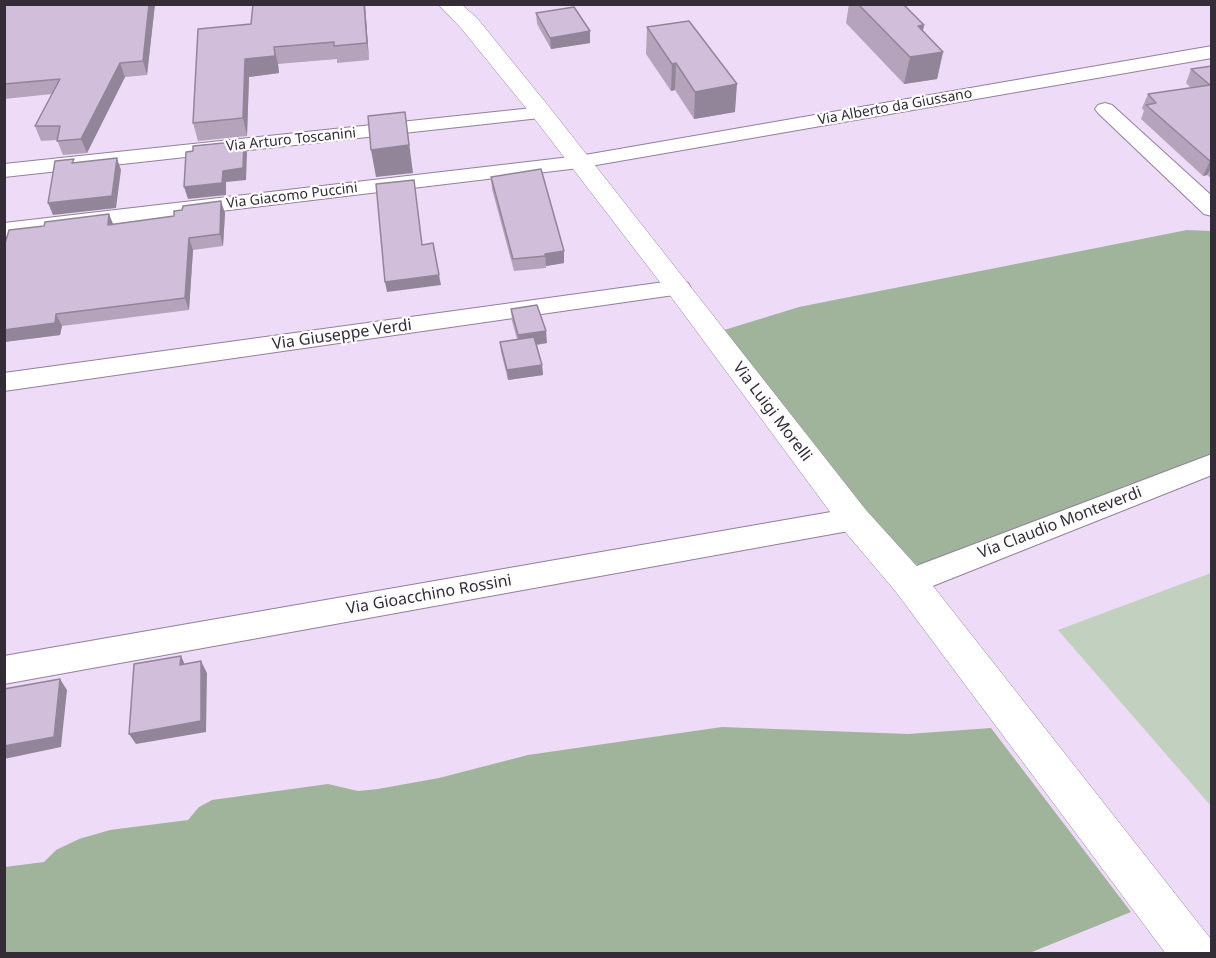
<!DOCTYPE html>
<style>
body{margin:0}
#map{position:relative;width:1216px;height:958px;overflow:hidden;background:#eedbf7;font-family:"Noto Sans",sans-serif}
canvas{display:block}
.frame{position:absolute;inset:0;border:6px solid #342d38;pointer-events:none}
</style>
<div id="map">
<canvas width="1216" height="958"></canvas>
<div class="frame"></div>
</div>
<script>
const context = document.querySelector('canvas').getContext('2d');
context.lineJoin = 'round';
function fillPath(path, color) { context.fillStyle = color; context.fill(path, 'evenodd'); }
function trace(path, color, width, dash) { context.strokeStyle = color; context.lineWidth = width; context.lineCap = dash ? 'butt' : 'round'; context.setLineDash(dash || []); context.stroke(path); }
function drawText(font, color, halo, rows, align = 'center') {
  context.font = font + ' "Noto Sans",sans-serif'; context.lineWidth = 4.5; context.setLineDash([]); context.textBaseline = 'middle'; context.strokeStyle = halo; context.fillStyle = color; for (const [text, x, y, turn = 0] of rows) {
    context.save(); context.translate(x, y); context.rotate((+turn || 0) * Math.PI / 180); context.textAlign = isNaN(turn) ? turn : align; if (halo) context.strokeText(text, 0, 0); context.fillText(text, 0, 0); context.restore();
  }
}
fillPath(new Path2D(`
 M 1211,573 L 1212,573 L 1211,806 L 1058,630 Z`), '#c2d0bf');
fillPath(new Path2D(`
 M 1187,230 L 1211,231 L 1211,459 L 925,567 L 909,562 L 899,553 L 721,331 L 799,307 Z
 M 722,727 L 908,734 L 991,728 L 1131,912 L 1027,954 L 5,953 L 5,867 L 44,862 L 56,850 L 79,839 L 110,830 L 188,820 L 199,807 L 212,800 L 328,784 L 358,791 L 378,789 L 439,778 L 528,755 Z`), '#9fb49b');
const street = new Path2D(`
 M 1212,46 L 1212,58 L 579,168 L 4,237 L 4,223 L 579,156 Z
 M 1105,103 L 1112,105 L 1212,196 L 1212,216 L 1204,214 L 1098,113 L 1095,109 L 1098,105 Z
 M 542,107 L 549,109 L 552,113 L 549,117 L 4,177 L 4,164 Z
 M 679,280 L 688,283 L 691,288 L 688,293 L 4,391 L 4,373 Z
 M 1212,454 L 1212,475 L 920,591 L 909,594 L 898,591 L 894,582 L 898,573 Z
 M 854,508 L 864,511 L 869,519 L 864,527 L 854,530 L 4,684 L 4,656 Z`);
const secondary = new Path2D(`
 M 438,4 L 461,4 L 477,18 L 550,108 L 866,510 L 922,572 L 1210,938 L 1212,954 L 1166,954 L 896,592 L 842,528 L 669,294 L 534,118 L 461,28 Z`);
trace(street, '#92819a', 2);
trace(secondary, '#92819a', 1);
fillPath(street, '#fff');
fillPath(secondary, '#fff');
fillPath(new Path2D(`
 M 4,4 L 155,4 L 147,75 L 125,77 L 87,153 L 63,155 L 57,140 L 41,141 L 35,126 L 52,94 L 4,99 Z
 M 253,4 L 365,4 L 369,60 L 337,63 L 337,59 L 278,64 L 279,73 L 249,77 L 247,136 L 198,141 L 193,123 L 251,24 Z
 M 849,4 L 903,4 L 924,25 L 923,31 L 943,52 L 937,79 L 904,84 L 846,23 Z
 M 536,13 L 590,31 L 590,43 L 551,49 L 537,24 Z
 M 647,27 L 735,112 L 694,119 L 675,90 L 671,91 L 646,54 Z
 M 1212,66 L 1212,179 L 1207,175 L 1203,176 L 1141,119 L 1144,111 L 1142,108 L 1148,94 L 1191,88 L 1186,83 L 1191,69 Z
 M 491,177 L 564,251 L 564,263 L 546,266 L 546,268 L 514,271 L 492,189 Z
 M 225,213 L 223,246 L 193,250 L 189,310 L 62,326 L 60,335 L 4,342 L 4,247 L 113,224 Z
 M 511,309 L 547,343 L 537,345 L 542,365 L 543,375 L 508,380 L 501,352 L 500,342 L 517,339 L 512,321 Z`), '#b4a3bb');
fillPath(new Path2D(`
 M 149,4 L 155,4 L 147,75 L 143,61 Z
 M 364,4 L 365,4 L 369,60 L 367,43 Z
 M 924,25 L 918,52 L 918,26 Z
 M 590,31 L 590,43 L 551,49 L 550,38 Z
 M 274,47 L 278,64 L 279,73 L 249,77 L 247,136 L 243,118 L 245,59 Z
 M 943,52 L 937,79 L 904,84 L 910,57 Z
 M 120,63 L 125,77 L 87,153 L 81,139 Z
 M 676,63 L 675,90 L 671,91 L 672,64 Z
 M 737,84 L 735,112 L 694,119 L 695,92 Z
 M 405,112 L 413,173 L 376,177 L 371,150 Z
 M 244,141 L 247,153 L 246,180 L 226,182 L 226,195 L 188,199 L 184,187 L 223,171 Z
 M 117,158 L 121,170 L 116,208 L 53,215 L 48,203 Z
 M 1210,161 L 1212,161 L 1212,166 L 1207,175 L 1203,176 Z
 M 221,201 L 225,213 L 223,246 L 220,234 Z
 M 109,214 L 114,226 L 108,225 Z
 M 189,238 L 193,250 L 189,310 L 185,298 Z
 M 564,251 L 564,263 L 546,266 L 545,254 Z
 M 439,275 L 441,285 L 387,292 L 385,282 Z
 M 56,314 L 62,326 L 60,335 L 4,342 L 4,330 Z
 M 546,331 L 547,343 L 519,347 L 518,335 Z
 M 542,365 L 543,375 L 508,380 L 507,370 Z
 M 181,656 L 186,667 L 180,665 Z
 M 201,661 L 207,673 L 206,732 L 136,744 L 129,734 Z
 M 60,679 L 67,690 L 61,747 L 4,759 L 4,746 Z`), '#928599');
const building = new Path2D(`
 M 4,4 L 149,4 L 143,61 L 120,63 L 81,139 L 57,141 L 60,126 L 35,126 L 60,79 L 4,84 Z
 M 253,4 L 364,4 L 367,43 L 334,46 L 334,42 L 274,47 L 275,56 L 245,59 L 243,118 L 193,123 L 198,29 L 251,24 Z
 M 858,4 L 903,4 L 924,25 L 918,26 L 943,52 L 910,57 Z
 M 574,7 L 590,31 L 550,38 L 536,13 Z
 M 689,21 L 737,84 L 695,92 L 676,63 L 672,64 L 647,27 Z
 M 1212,66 L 1212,161 L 1210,161 L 1146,105 L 1156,103 L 1148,94 L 1210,85 L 1191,69 Z
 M 405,112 L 409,145 L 371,150 L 368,116 Z
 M 244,141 L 243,168 L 223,171 L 222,183 L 184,187 L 186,152 L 193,151 L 193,146 Z
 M 117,158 L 112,196 L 48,203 L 55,161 L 74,159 L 72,163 Z
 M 541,169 L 564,251 L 545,254 L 545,256 L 513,259 L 491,177 Z
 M 414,180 L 422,245 L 433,243 L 439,275 L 385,282 L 376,184 Z
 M 221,201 L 220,234 L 189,238 L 185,298 L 56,314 L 55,323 L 4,330 L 4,247 L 9,230 L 44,226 L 45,222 L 109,214 L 108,225 L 174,216 L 174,211 L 182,210 L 183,206 Z
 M 537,305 L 546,331 L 518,335 L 511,309 Z
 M 534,337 L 542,365 L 507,370 L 500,342 Z
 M 181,656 L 180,665 L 201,661 L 201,721 L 129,734 L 134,664 Z
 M 60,679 L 54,737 L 4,746 L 4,689 Z`);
fillPath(building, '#d1beda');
trace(building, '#928599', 1.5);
drawText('14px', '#342d38', '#fff', [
 ["Via Alberto da Giussano",895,107,-10],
 ["Via Arturo Toscanini",291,140,-6],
 ["Via Giacomo Puccini",292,196,-7]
]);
drawText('16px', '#342d38', '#fff', [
 ["Via Giuseppe Verdi",342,335,-8],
 ["Via Luigi Morelli",772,412,53],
 ["Via Claudio Monteverdi",1060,523,-21],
 ["Via Gioacchino Rossini",429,595,-10]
]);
</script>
